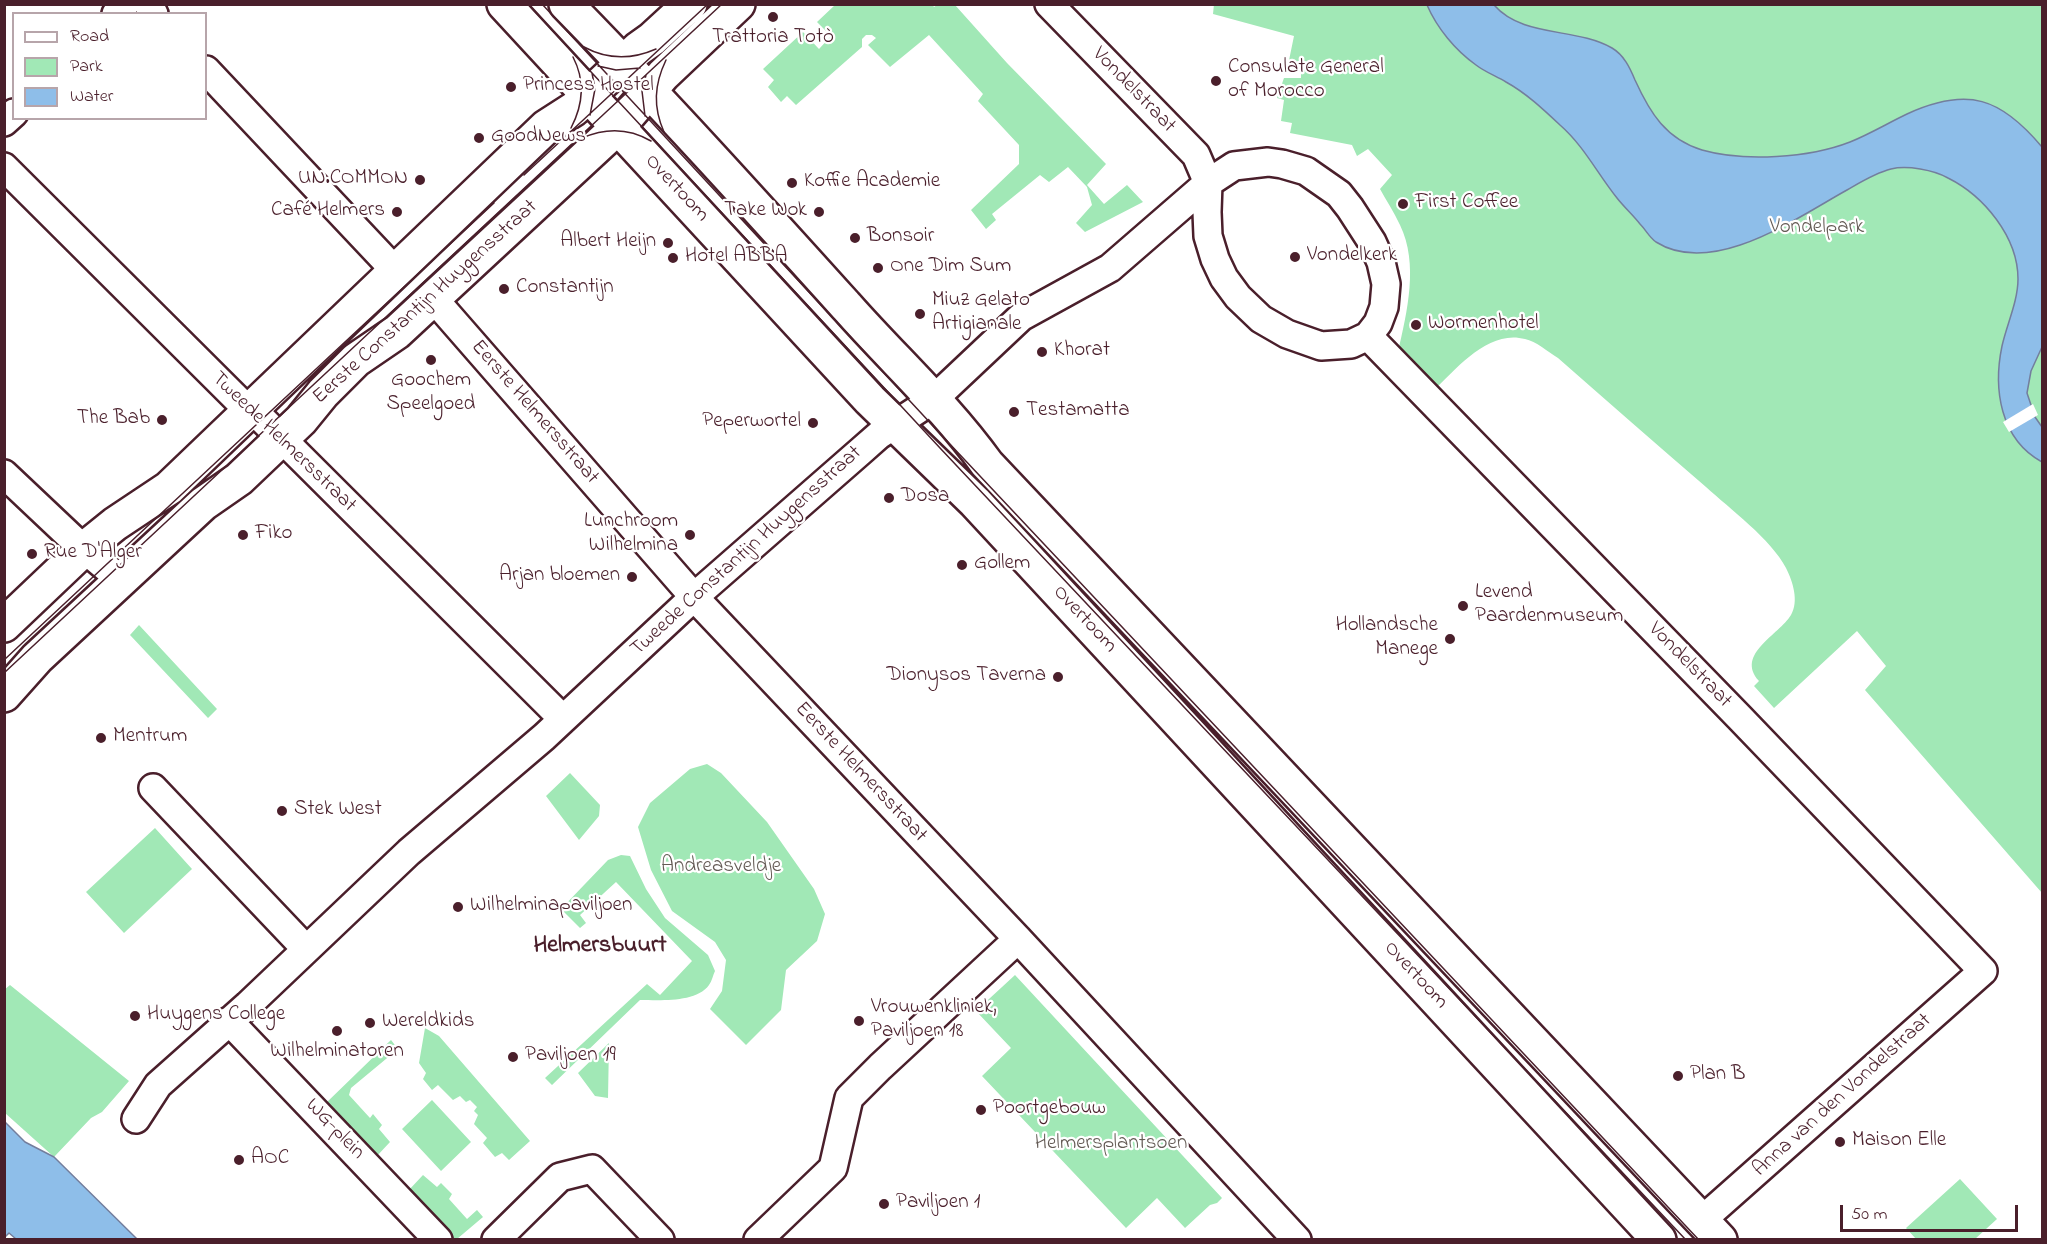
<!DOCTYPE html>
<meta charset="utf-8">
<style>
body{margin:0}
#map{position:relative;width:2047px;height:1244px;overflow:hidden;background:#fff;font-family:"Indie Flower",sans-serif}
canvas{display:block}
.frame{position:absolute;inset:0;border:6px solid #4a1f2b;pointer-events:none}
.legend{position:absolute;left:12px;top:12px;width:195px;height:108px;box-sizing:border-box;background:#fff;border:2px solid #b7a5aa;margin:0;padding:8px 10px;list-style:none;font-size:18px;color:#4a1f2b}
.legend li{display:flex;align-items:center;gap:12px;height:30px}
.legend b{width:30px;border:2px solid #b7a5aa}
.scale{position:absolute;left:1840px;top:1205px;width:178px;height:27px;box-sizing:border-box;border:3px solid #4a1f2b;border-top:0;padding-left:8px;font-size:18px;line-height:21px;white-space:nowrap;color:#4a1f2b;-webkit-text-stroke:4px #fff;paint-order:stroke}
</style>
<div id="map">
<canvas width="2047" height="1244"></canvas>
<div class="frame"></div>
<ul class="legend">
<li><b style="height:8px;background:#fff"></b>Road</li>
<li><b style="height:16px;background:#a1e8b6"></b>Park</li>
<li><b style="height:16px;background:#8ebee9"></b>Water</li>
</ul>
<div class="scale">50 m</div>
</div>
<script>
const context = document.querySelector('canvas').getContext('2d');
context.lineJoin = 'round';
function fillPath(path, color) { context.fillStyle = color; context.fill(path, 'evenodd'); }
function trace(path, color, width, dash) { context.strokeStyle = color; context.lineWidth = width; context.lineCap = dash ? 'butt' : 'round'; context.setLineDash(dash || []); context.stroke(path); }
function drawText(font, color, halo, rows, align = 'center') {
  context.font = font + ' "Indie Flower",sans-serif'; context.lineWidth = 4.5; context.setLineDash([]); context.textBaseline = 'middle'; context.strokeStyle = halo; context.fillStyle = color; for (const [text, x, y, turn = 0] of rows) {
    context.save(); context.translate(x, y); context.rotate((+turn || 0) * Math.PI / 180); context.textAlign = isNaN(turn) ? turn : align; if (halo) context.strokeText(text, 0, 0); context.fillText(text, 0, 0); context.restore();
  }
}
fillPath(new Path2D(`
 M 932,4 L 934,7 L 937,5 L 955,5 L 1007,63 L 1106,164 L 1087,185 L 1104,204 L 1127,185 L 1143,202 L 1085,232 L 1076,223 L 1092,205 L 1087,187 L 1068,167 L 1049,182 L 1040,175 L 992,214 L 996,220 L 986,229 L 971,210 L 1019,164 L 1019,145 L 978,101 L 983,94 L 929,35 L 890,67 L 868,45 L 876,38 L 872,35 L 866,35 L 862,39 L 862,47 L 796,105 L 787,96 L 781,102 L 768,87 L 774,80 L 763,69 L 803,32 L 819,49 L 831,36 L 817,22 L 835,5 Z
 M 1214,4 L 2042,5 L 2042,893 L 1865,690 L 1886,666 L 1857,631 L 1774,708 L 1754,686 L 1759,681 C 1735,654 1779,635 1791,615 C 1799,601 1793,582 1786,568 C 1771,539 1730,509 1706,487 C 1656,444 1607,401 1558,358 C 1548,352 1536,341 1525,339 C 1489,329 1457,368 1434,390 L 1398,352 C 1407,312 1419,264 1400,225 C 1394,212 1386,200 1380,189 L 1392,175 L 1368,149 L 1357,156 L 1352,145 L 1290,133 L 1292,123 L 1281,121 L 1284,100 L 1277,98 L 1284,78 L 1301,78 L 1301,72 L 1287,70 L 1294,36 L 1213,14 Z
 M 139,625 L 217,709 L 208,718 L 130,635 Z
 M 707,764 L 721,773 L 767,822 L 814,889 L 825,914 L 817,941 L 786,970 L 781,1010 L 746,1045 L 710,1009 L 722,991 L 726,960 L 715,942 L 672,911 L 651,870 L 638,827 L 650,803 L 690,769 Z
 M 570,773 L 600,805 L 599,816 L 579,840 L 546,796 Z
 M 155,828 L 192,869 L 124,933 L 86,892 Z
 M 621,855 L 630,856 L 646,889 L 665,918 L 708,955 L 715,971 C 713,975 712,981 709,985 C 696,1003 660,1000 640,1000 L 552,1085 L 545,1078 L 647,984 L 660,995 L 692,961 L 616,882 L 580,915 L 586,923 L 580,928 L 561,909 L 608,860 Z
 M 1015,975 L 1222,1198 L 1217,1203 L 1210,1205 L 1185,1228 L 1157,1198 L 1126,1228 L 982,1076 L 1011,1048 L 976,1011 Z
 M 10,985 L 129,1081 L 102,1112 L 91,1118 L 54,1157 L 5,1113 L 4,990 Z
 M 425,1028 L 439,1036 L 530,1141 L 509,1160 L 502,1153 L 495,1157 L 483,1143 L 487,1138 L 474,1124 L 478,1115 L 474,1111 L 477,1107 L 470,1100 L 466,1102 L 460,1096 L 453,1100 L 438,1085 L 432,1090 L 423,1079 L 426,1073 L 419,1063 Z
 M 391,1040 L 398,1049 L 351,1088 L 349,1095 L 370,1118 L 373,1114 L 382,1125 L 379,1129 L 390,1142 L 376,1157 L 326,1103 Z
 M 609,1043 L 608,1098 L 595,1096 L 578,1073 Z
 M 432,1100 L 471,1142 L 441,1171 L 402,1129 Z
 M 423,1175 L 437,1187 L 441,1183 L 452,1194 L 449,1199 L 467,1219 L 477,1210 L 483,1217 L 457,1239 L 454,1239 L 408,1191 Z
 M 1960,1179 L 1997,1219 L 1975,1239 L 1916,1239 L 1906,1228 Z`), '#a1e8b6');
const water = new Path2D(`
 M 1427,5 L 1494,5 C 1523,38 1575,27 1612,48 C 1624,55 1630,68 1635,80 C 1650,113 1666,139 1702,150 C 1744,162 1809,158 1850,142 C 1870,134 1888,123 1907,114 C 1968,86 2001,98 2042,147 L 2042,347 L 2031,371 L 2027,393 L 2035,417 L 2042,427 L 2042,462 C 2000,439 1993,389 2002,346 C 2007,324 2018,301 2018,279 C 2018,237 1984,196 1948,178 C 1934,170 1907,165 1891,169 C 1875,173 1861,182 1847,190 C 1798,217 1713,278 1656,242 C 1649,237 1646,230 1640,224 C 1633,215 1624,207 1617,198 C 1597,173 1584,146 1560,125 C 1543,109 1526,93 1506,82 C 1496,76 1485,72 1476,65 C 1455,50 1437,28 1427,5 Z
 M 5,1122 L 25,1142 L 54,1157 L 137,1239 L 16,1239 L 9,1233 L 5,1237 Z`);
fillPath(water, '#8ebee9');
trace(water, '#737e9d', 1.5);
fillPath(new Path2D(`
 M 2033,404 L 2038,415 L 2009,432 L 2003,422 Z`), '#fff');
const street = new Path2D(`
 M 148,4 L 154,14
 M 116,14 L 125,4
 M 206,70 L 386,261 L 392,275
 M 4,122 L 14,113
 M 4,167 L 238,400 L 262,419 L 562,718
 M 433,298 L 694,597 L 1018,939 L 1297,1240
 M 1368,336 L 1740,718 L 1983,971 L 1702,1220
 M 4,474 L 76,542 L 121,580
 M 153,788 L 306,949
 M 229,1021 L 438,1240
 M 136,1119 L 158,1085 L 248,1005 L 409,852 L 544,737 L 694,597 L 862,450 L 879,435 L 934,399 L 1021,317 L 1110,268 L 1208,183 L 1234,166 L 1268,162 L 1282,164 L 1306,171 L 1339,194 L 1350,208 L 1372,242 L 1381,262 L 1386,284 L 1384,307 L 1378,323 L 1368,336 L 1351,344 L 1321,346 L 1287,334 L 1261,319 L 1238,297 L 1224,278 L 1215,259 L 1208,236 L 1207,212 L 1208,183 L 1196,155 L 1049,4
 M 496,1240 L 560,1177 L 592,1169 L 660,1240
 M 758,1240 L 833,1168 L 849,1098 L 880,1067 L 1018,939`);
const secondary = new Path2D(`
 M 504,4 L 870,400 L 975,502 L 1659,1240
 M 566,4 C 663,103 755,205 848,308 C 894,360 946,407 987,464 L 1720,1240
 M 4,625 L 84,549 L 115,524 L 169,488 L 546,127 L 574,109 L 638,49 L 652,39 L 690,4
 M 4,695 L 37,658 L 203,504 L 239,479 L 281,439 L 301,420 L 323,393 L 356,360 L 397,332 L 618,127 L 663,75 L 738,4`);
trace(street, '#4a1f2b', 32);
trace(secondary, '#4a1f2b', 38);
trace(street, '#fff', 27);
trace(secondary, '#fff', 33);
trace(new Path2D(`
 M 528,4 L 940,448 L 1686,1240
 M 542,4 L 947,441 L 1699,1240
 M 584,47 C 608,60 631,60 656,49
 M 598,66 L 616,70 L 640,68
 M 590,115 L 595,89 L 592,73
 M 645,116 L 642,91 L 646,75
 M 571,128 C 583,105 585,80 573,57
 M 664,132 C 653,107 654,85 666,60
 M 582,138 C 605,128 629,128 651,141
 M 524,175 L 708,4
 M 4,660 L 494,203
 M 4,673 L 722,4`), '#4a1f2b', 1.5);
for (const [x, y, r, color] of [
 [773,17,6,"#4a1f2b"],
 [1216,81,6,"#4a1f2b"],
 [511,87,6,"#4a1f2b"],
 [479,138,6,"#4a1f2b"],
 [420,180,6,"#4a1f2b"],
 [792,183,6,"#4a1f2b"],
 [1403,204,6,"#4a1f2b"],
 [397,212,6,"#4a1f2b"],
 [819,212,6,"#4a1f2b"],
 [855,238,6,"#4a1f2b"],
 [668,243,6,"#4a1f2b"],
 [1295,257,6,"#4a1f2b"],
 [673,258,6,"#4a1f2b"],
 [878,268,6,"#4a1f2b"],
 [504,289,6,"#4a1f2b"],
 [920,314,6,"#4a1f2b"],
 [1416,325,6,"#4a1f2b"],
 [1042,352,6,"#4a1f2b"],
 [431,360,6,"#4a1f2b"],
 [1014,412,6,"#4a1f2b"],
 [162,420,6,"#4a1f2b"],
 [813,423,6,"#4a1f2b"],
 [889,498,6,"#4a1f2b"],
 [243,535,6,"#4a1f2b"],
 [690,535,6,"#4a1f2b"],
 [32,554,6,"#4a1f2b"],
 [962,565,6,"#4a1f2b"],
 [632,577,6,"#4a1f2b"],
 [1463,606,6,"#4a1f2b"],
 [1450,639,6,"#4a1f2b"],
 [1058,677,6,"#4a1f2b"],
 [101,738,6,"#4a1f2b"],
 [282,811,6,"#4a1f2b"],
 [458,907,6,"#4a1f2b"],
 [135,1016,6,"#4a1f2b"],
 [859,1021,6,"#4a1f2b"],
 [370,1023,6,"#4a1f2b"],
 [337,1031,6,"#4a1f2b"],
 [513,1057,6,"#4a1f2b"],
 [1678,1076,6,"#4a1f2b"],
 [981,1110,6,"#4a1f2b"],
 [1840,1142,6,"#4a1f2b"],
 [239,1160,6,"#4a1f2b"],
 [884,1204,6,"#4a1f2b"]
]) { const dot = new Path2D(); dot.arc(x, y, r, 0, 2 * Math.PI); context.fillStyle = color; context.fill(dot); trace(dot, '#fff', 2); }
drawText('21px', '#4a1f2b', '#fff', [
 ["Trattoria Totò",773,39,"center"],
 ["Consulate General",1228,69],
 ["of Morocco",1228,93],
 ["Princess Hostel",523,87],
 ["GoodNews",491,138],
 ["UN.COMMON",408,180,"right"],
 ["Koffie Academie",804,183],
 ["First Coffee",1415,204],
 ["Café Helmers",385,212,"right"],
 ["Take Wok",807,212,"right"],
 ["Bonsoir",867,238],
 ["Albert Heijn",656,243,"right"],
 ["Vondelkerk",1307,257],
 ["Hotel ABBA",685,258],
 ["One Dim Sum",890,268],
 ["Constantijn",516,289],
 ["Miuz Gelato",932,302],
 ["Artigianale",932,326],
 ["Wormenhotel",1428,325],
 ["Khorat",1054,352],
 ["Goochem",431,382,"center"],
 ["Speelgoed",431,406,"center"],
 ["Testamatta",1026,412],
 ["The Bab",150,420,"right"],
 ["Peperwortel",801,423,"right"],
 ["Dosa",901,498],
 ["Lunchroom",678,523,"right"],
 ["Wilhelmina",678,547,"right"],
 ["Fiko",255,535],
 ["Rue D'Alger",44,554],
 ["Gollem",974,565],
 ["Arjan bloemen",620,577,"right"],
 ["Levend",1475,594],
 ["Paardenmuseum",1475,618],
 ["Hollandsche",1438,627,"right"],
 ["Manege",1438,651,"right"],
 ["Dionysos Taverna",1046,677,"right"],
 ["Mentrum",113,738],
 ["Stek West",294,811],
 ["Wilhelminapaviljoen",470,907],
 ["Vrouwenkliniek,",871,1009],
 ["Paviljoen 18",871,1033],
 ["Huygens College",147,1016],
 ["Wereldkids",382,1023],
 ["Wilhelminatoren",337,1053,"center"],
 ["Paviljoen 19",525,1057],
 ["Plan B",1690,1076],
 ["Poortgebouw",993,1110],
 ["Maison Elle",1852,1142],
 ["AOC",251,1160],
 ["Paviljoen 1",896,1204]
], 'left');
drawText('21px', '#4a1f2b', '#fff', [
 ["Vondelstraat",1133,91,46],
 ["Overtoom",676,189,47],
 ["Eerste Constantijn Huygensstraat",426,303,-42],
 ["Eerste Helmersstraat",534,413,49],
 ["Tweede Helmersstraat",283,443,44],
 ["Tweede Constantijn Huygensstraat",747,552,-42],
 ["Overtoom",1084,620,47],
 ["Vondelstraat",1689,666,46],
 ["Eerste Helmersstraat",860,773,47],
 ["Overtoom",1415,976,47],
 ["Anna van den Vondelstraat",1843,1096,-42],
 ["WG-plein",334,1130,46]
]);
drawText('21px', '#645b55', '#fff', [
 ["Vondelpark",1817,229],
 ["Andreasveldje",721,868],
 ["Helmersplantsoen",1111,1145]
]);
drawText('bold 24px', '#4a1f2b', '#fff', [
 ["Helmersbuurt",600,947]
]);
</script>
